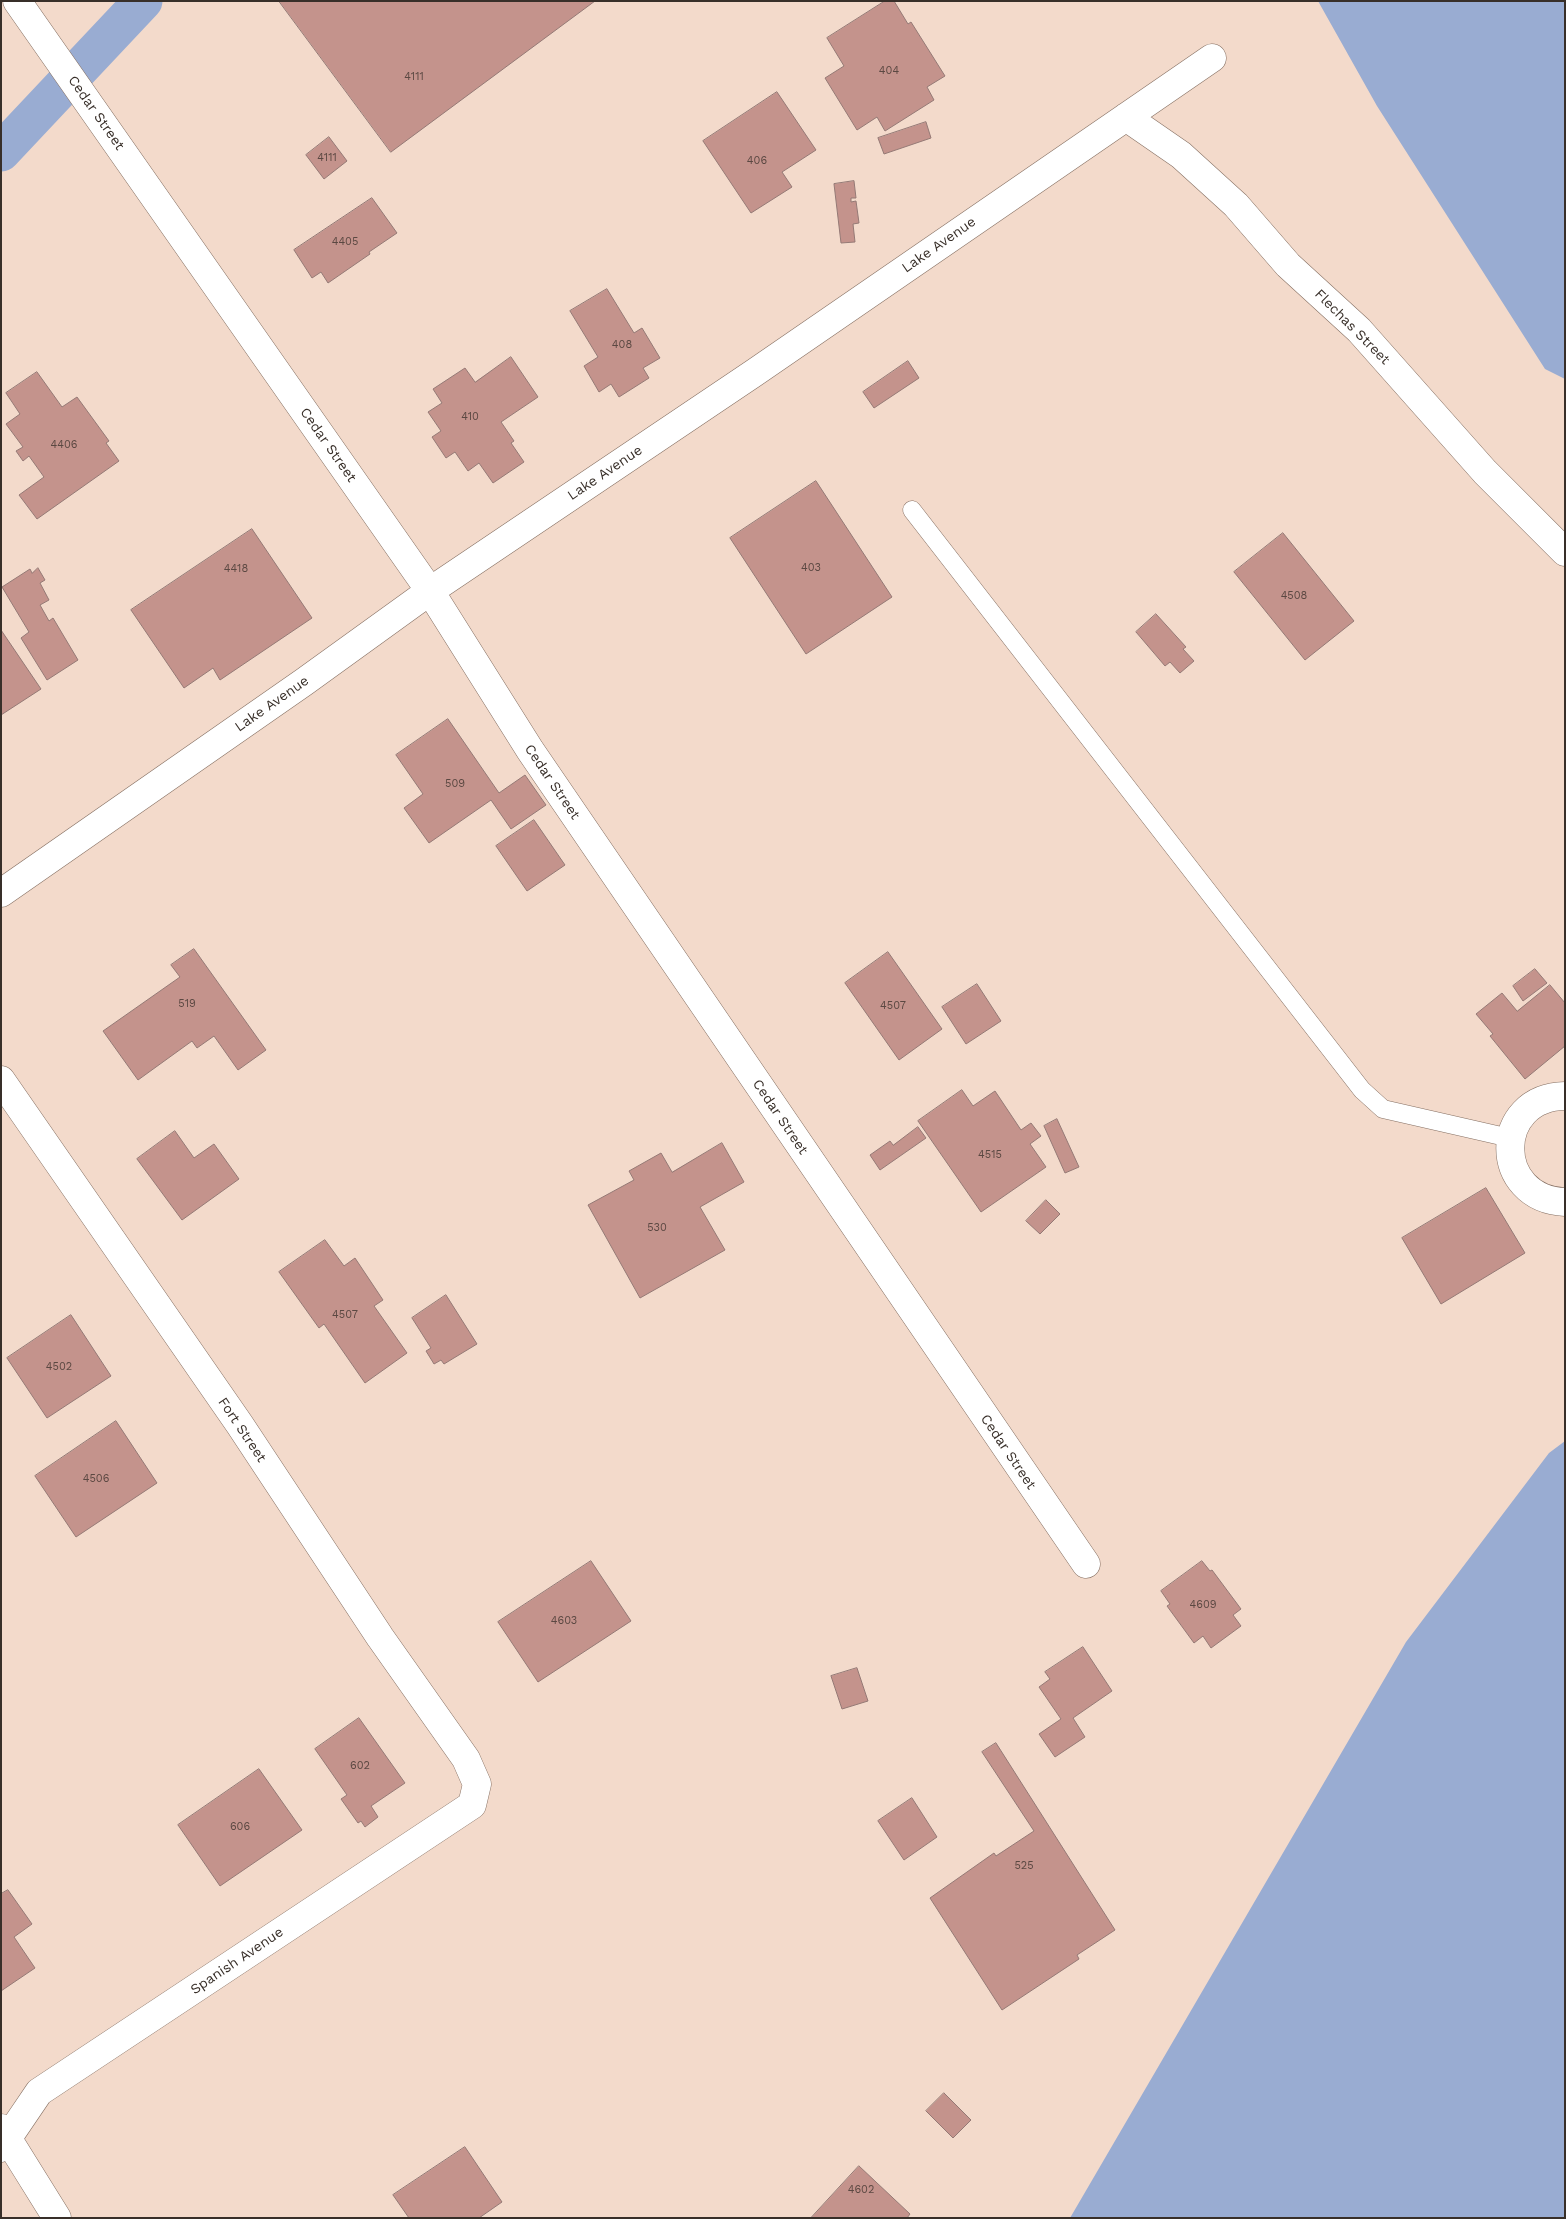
<!DOCTYPE html>
<style>
body{margin:0}
#map{position:relative;width:1566px;height:2219px;overflow:hidden;background:#f3dacb;font-family:"Work Sans",sans-serif}
canvas{display:block}
.frame{position:absolute;inset:0;border:2px solid #382f29;pointer-events:none}
</style>
<div id="map">
<canvas width="1566" height="2219"></canvas>
<div class="frame"></div>
</div>
<script>
const context = document.querySelector('canvas').getContext('2d');
context.lineJoin = 'round';
function fillPath(path, color) { context.fillStyle = color; context.fill(path, 'evenodd'); }
function trace(path, color, width, dash) { context.strokeStyle = color; context.lineWidth = width; context.lineCap = dash ? 'butt' : 'round'; context.setLineDash(dash || []); context.stroke(path); }
function drawText(font, color, halo, rows, align = 'center') {
  context.font = font + ' "Work Sans",sans-serif'; context.lineWidth = 4.5; context.setLineDash([]); context.textBaseline = 'middle'; context.strokeStyle = halo; context.fillStyle = color; for (const [text, x, y, turn = 0] of rows) {
    context.save(); context.translate(x, y); context.rotate((+turn || 0) * Math.PI / 180); context.textAlign = isNaN(turn) ? turn : align; if (halo) context.strokeText(text, 0, 0); context.fillText(text, 0, 0); context.restore();
  }
}
fillPath(new Path2D(`
 M 1318,1 L 1565,1 L 1565,379 L 1545,369 L 1377,106 Z
 M 1565,1441 L 1565,2218 L 1070,2218 L 1406,1642 L 1549,1453 Z`), '#99acd2');
trace(new Path2D(`
 M 1,152 L 143,1`), '#99acd2', 39);
const building = new Path2D(`
 M 279,1 L 595,1 L 391,152 Z
 M 885,1 L 894,1 L 908,24 L 911,22 L 945,76 L 927,87 L 934,100 L 885,131 L 877,117 L 857,130 L 825,78 L 844,66 L 827,38 Z
 M 777,92 L 816,150 L 782,172 L 792,187 L 751,213 L 703,141 Z
 M 926,122 L 931,138 L 884,154 L 878,138 Z
 M 329,137 L 347,161 L 324,179 L 306,155 Z
 M 854,181 L 856,198 L 851,198 L 851,202 L 856,201 L 859,223 L 853,224 L 855,242 L 841,243 L 834,184 Z
 M 372,198 L 397,233 L 369,252 L 370,254 L 328,283 L 321,272 L 312,278 L 294,250 Z
 M 607,289 L 634,333 L 642,328 L 660,358 L 643,368 L 649,378 L 619,397 L 611,384 L 599,392 L 584,366 L 598,357 L 570,311 Z
 M 511,357 L 538,397 L 501,422 L 514,441 L 511,443 L 524,462 L 493,483 L 479,463 L 468,471 L 455,452 L 446,458 L 432,437 L 441,431 L 428,412 L 442,403 L 433,389 L 465,368 L 475,382 Z
 M 908,361 L 919,378 L 874,408 L 863,392 Z
 M 37,372 L 62,407 L 77,397 L 109,441 L 106,443 L 119,461 L 37,519 L 19,495 L 44,477 L 29,456 L 23,461 L 16,451 L 23,447 L 6,424 L 20,414 L 6,393 Z
 M 816,481 L 892,597 L 806,654 L 730,538 Z
 M 252,529 L 312,618 L 220,680 L 213,668 L 184,688 L 131,610 Z
 M 1283,533 L 1354,621 L 1305,660 L 1234,572 Z
 M 38,568 L 45,580 L 40,583 L 49,600 L 40,605 L 49,621 L 53,618 L 78,660 L 47,680 L 21,638 L 29,632 L 2,587 L 30,569 L 32,573 Z
 M 1156,614 L 1186,647 L 1183,649 L 1194,661 L 1180,673 L 1170,662 L 1165,666 L 1136,632 Z
 M 1,630 L 41,689 L 1,715 Z
 M 448,719 L 499,793 L 525,775 L 546,805 L 511,829 L 491,800 L 429,843 L 404,808 L 423,794 L 396,755 Z
 M 534,820 L 565,865 L 527,891 L 496,846 Z
 M 194,949 L 266,1050 L 238,1070 L 214,1036 L 197,1048 L 192,1041 L 138,1080 L 103,1031 L 180,977 L 171,965 Z
 M 888,952 L 942,1029 L 899,1060 L 845,983 Z
 M 1535,969 L 1547,983 L 1523,1001 L 1513,986 Z
 M 977,984 L 1001,1021 L 966,1044 L 942,1007 Z
 M 1550,985 L 1565,1003 L 1565,1046 L 1525,1079 L 1490,1036 L 1493,1034 L 1476,1014 L 1502,993 L 1517,1011 Z
 M 962,1090 L 973,1106 L 995,1091 L 1021,1130 L 1031,1123 L 1041,1136 L 1030,1144 L 1046,1167 L 981,1212 L 918,1121 Z
 M 1057,1119 L 1079,1167 L 1065,1173 L 1044,1126 Z
 M 918,1127 L 926,1138 L 880,1170 L 870,1155 L 890,1141 L 893,1145 Z
 M 175,1131 L 194,1158 L 214,1144 L 239,1179 L 182,1220 L 137,1159 Z
 M 722,1143 L 744,1182 L 700,1207 L 725,1250 L 640,1298 L 588,1205 L 634,1180 L 629,1171 L 661,1153 L 672,1172 Z
 M 1486,1188 L 1525,1253 L 1441,1304 L 1402,1238 Z
 M 1046,1200 L 1060,1214 L 1040,1234 L 1026,1221 Z
 M 325,1240 L 344,1266 L 355,1258 L 383,1300 L 374,1306 L 407,1353 L 365,1383 L 324,1324 L 319,1328 L 279,1272 Z
 M 446,1295 L 477,1344 L 444,1364 L 441,1360 L 434,1364 L 426,1351 L 431,1348 L 412,1318 Z
 M 71,1315 L 111,1376 L 47,1418 L 7,1358 Z
 M 116,1421 L 157,1483 L 76,1537 L 35,1476 Z
 M 591,1561 L 631,1621 L 538,1682 L 498,1622 Z
 M 1202,1561 L 1210,1571 L 1212,1570 L 1241,1609 L 1233,1615 L 1241,1626 L 1211,1648 L 1203,1636 L 1194,1643 L 1167,1606 L 1170,1604 L 1161,1591 Z
 M 1083,1647 L 1112,1691 L 1073,1718 L 1085,1737 L 1055,1757 L 1039,1734 L 1061,1719 L 1039,1687 L 1050,1679 L 1045,1672 Z
 M 857,1668 L 868,1701 L 842,1709 L 831,1676 Z
 M 359,1718 L 405,1783 L 371,1806 L 378,1817 L 365,1827 L 361,1821 L 358,1823 L 341,1799 L 347,1795 L 315,1749 Z
 M 996,1743 L 1115,1930 L 1077,1955 L 1079,1959 L 1002,2010 L 930,1898 L 994,1853 L 996,1856 L 1034,1831 L 982,1752 Z
 M 259,1769 L 302,1830 L 220,1886 L 178,1825 Z
 M 912,1798 L 937,1837 L 904,1860 L 878,1821 Z
 M 8,1890 L 32,1924 L 14,1937 L 35,1968 L 1,1991 L 1,1894 Z
 M 944,2093 L 971,2120 L 953,2138 L 926,2111 Z
 M 465,2147 L 502,2202 L 479,2218 L 409,2218 L 393,2195 Z
 M 859,2166 L 910,2214 L 907,2218 L 811,2218 Z`);
fillPath(building, '#c4938c');
trace(building, '#947975', 1);
const lane = new Path2D(`
 M 912,510 L 1362,1090 L 1383,1109 L 1510,1138`);
const street = new Path2D(`
 M 1126,117 L 1181,155 L 1236,205 L 1288,265 L 1359,330 L 1485,472 L 1565,552
 M 430,591 L 754,373 L 1212,58
 M 1,1080 L 240,1425 L 380,1637 L 466,1759 L 477,1784 L 472,1805 L 39,2092 L 1,2148
 M 1565,1096 C 1492,1097 1492,1199 1565,1202
 M 1,2128 L 57,2218`);
const secondary = new Path2D(`
 M 17,1 L 430,591 L 530,750 L 1086,1564
 M 1,893 L 304,682 L 430,591`);
trace(lane, '#856f62', 19);
trace(street, '#856f62', 29);
trace(secondary, '#856f62', 29);
trace(lane, '#fff', 18);
trace(street, '#fff', 28);
trace(secondary, '#fff', 28);
drawText('11px', '#5b4842', null, [
 ["404",889,71],
 ["4111",414,77],
 ["4111",327,158],
 ["406",757,161],
 ["4405",345,242],
 ["408",622,345],
 ["410",470,417],
 ["4406",64,445],
 ["403",811,568],
 ["4418",236,569],
 ["4508",1294,596],
 ["509",455,784],
 ["519",187,1004],
 ["4507",893,1006],
 ["4515",990,1155],
 ["530",657,1228],
 ["4507",345,1315],
 ["4502",59,1367],
 ["4506",96,1479],
 ["4609",1203,1605],
 ["4603",564,1621],
 ["602",360,1766],
 ["606",240,1827],
 ["525",1024,1866],
 ["4602",861,2190]
]);
drawText('14px', '#382f29', '#fff', [
 ["Cedar Street",96,113,55],
 ["Lake Avenue",939,245,-35],
 ["Flechas Street",1352,327,45],
 ["Cedar Street",328,445,55],
 ["Lake Avenue",605,473,-34],
 ["Lake Avenue",272,704,-35],
 ["Cedar Street",552,782,56],
 ["Cedar Street",780,1117,56],
 ["Fort Street",242,1430,56],
 ["Cedar Street",1008,1452,56],
 ["Spanish Avenue",237,1961,-34]
]);
</script>
